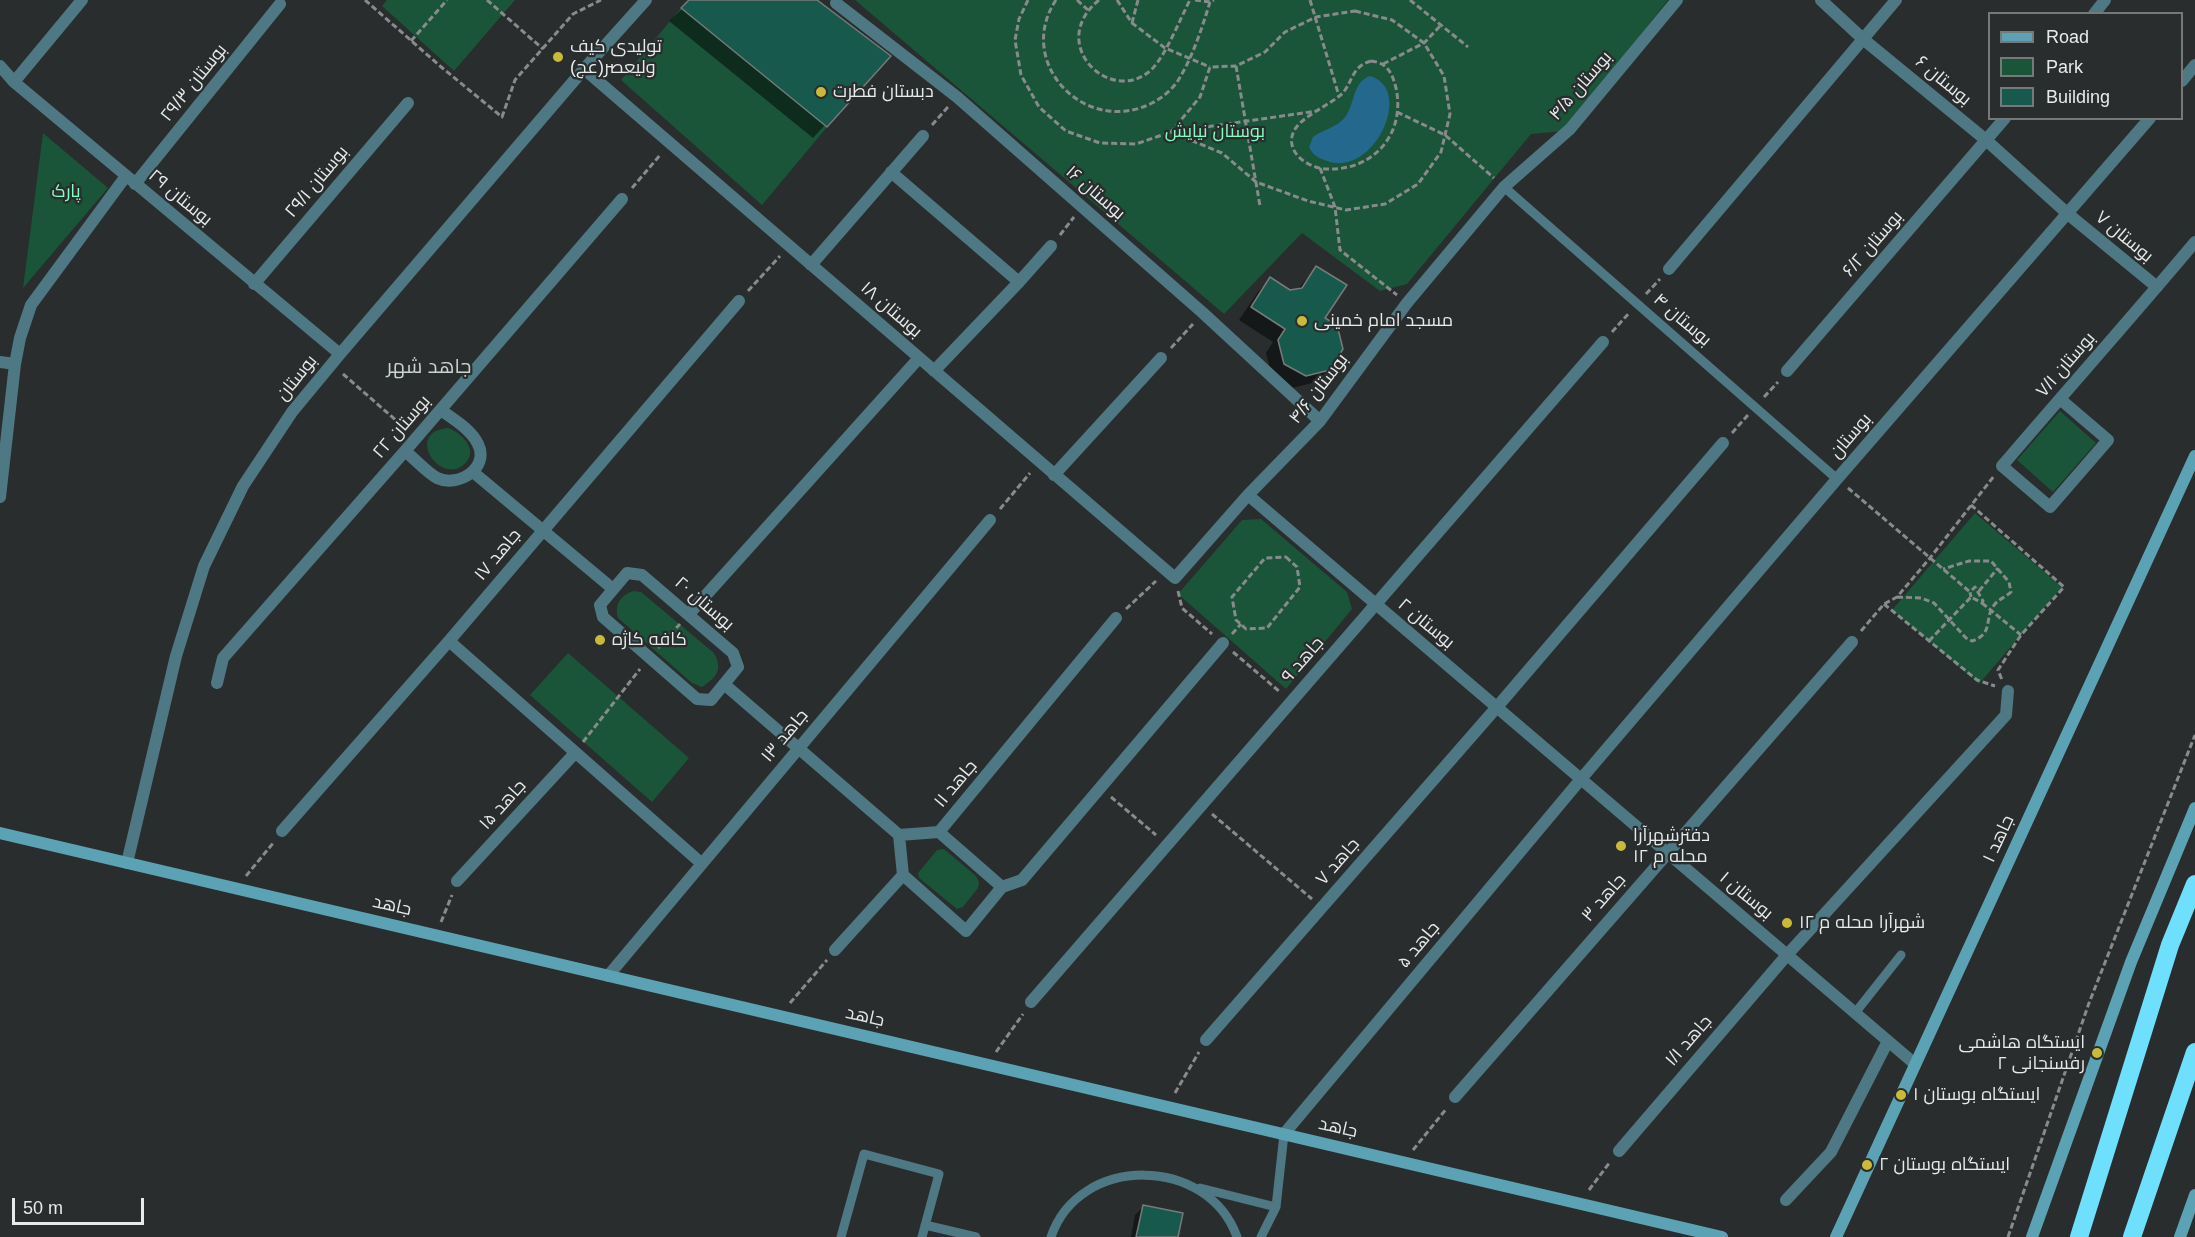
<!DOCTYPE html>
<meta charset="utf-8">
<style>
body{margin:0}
#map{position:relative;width:2195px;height:1237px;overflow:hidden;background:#292d2d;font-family:Arial,sans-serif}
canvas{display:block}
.legend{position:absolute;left:1988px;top:12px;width:195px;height:108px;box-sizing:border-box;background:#292d2d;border:2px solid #757979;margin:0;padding:8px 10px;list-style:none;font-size:18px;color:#e8eaea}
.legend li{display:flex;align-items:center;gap:12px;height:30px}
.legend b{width:30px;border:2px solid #757979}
.scale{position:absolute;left:12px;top:1198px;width:132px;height:27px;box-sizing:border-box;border:3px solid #e8eaea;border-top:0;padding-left:8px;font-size:18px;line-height:21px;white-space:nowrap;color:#e8eaea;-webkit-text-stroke:4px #292d2d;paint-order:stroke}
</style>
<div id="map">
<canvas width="2195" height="1237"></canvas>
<ul class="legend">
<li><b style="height:8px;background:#5ca2b5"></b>Road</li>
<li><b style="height:16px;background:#1a5439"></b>Park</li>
<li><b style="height:16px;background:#18594e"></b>Building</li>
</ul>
<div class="scale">50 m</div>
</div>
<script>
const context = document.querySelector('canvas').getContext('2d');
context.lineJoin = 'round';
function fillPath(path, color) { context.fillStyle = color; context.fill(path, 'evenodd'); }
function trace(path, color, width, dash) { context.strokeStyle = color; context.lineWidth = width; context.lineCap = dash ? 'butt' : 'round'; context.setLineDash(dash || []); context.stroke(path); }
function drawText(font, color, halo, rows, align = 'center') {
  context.font = font + ' Arial,Cairo,sans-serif'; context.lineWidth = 4.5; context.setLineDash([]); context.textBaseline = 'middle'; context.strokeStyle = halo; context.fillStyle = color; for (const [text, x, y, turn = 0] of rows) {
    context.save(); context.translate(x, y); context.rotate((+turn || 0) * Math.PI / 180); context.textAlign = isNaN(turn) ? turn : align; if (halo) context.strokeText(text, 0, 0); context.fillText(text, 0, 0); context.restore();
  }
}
fillPath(new Path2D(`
 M 387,0 L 515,0 L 454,71 L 382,6 Z
 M 855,0 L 1668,0 L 1564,131 L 1531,134 L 1407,284 L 1380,291 L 1302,233 L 1224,314 Z
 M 681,8 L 827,127 L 762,205 L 621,80 Z
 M 43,133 L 108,188 L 23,288 Z
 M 2060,411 L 2096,443 L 2053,492 L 2017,460 Z
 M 448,428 C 463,433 481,453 462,466 C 438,483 405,432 448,428 Z
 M 1975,513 L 2062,587 L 1979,684 L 1892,610 Z
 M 1261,519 L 1347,592 L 1352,609 L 1286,689 L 1178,594 L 1242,520 Z
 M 634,591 L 641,592 L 714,653 C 723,670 717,677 702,687 L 692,683 L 618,618 C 614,605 621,594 634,591 Z
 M 568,653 L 689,758 L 652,802 L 530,695 Z
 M 944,849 L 976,876 L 979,882 L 978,888 L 963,907 L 957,909 L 919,878 L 918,873 L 937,850 Z`), '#1a5439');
fillPath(new Path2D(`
 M 1370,76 C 1415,89 1374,178 1327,161 C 1319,158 1313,156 1309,147 L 1313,137 C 1324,129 1337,128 1346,116 C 1355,102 1353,82 1370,76 Z`), '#25688d');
fillPath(new Path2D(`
 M 692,0 L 814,0 L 888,56 L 813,138 L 669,21 Z
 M 1316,268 L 1329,369 L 1316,382 L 1292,388 L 1272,376 L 1266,353 L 1273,342 L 1239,320 L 1258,292 L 1270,279 L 1289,292 L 1297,290 Z
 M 1143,1207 L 1176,1237 L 1131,1237 L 1135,1215 Z`), '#0007');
const building = new Path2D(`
 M 689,0 L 817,0 L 891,56 L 827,127 L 681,8 Z
 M 1316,266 L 1347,285 L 1325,318 L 1337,325 L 1343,349 L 1330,370 L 1306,376 L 1284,364 L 1278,340 L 1285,329 L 1251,307 L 1270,277 L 1290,290 L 1302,288 Z
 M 1143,1205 L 1183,1213 L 1178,1237 L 1136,1237 Z`);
fillPath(building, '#18594e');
trace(building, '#767a79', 1.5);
trace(new Path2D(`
 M 365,0 L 440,66 L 502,117 L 515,80 L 573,14 L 601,0
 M 487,0 L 543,49
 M 1028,0 L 1019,19 L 1015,40 L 1021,75 L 1039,107 L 1066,131 L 1100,143 L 1136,144 L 1171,132 L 1317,111
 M 1056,0 C 1014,63 1086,137 1152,103 C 1162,98 1173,89 1179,79 C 1193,56 1202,28 1210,2
 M 1077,0 L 1088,10
 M 1099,0 C 1045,44 1112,108 1152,69 C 1166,55 1180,19 1190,0
 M 1117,0 L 1132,23 L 1165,48 L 1210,67
 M 1195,0 L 1210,2 L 1214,0
 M 1310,0 L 1339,96
 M 1410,0 L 1468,47
 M 1355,11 L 1392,20 L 1424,43 L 1444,76 L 1450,114 L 1445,135 L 1441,152 L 1418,184 L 1385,204 L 1346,210 L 1308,201 L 1256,182 L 1222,153 L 1171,132 L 1200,97 L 1210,67 L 1236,66 L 1265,52 L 1285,32 L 1316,17 Z
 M 1132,23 L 1138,0
 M 411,41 L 447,0
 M 1371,61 C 1388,63 1392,73 1396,88 C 1406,134 1373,171 1327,169 C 1303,168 1278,145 1300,123 C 1311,113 1326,106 1338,97 C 1353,87 1349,67 1371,61 Z
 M 1383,64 L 1424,43 L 1441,25
 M 1236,66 L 1260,206
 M 1397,112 L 1445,135 L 1494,178
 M 932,125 L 948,107
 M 1320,168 L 1335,207 L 1340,250 L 1397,295
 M 632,188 L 661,154
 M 1060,235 L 1074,217
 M 748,291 L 780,256
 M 1646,294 L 1660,279
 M 1612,332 L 1630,312
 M 1171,348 L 1193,324
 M 343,374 L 406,429
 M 1764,397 L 1778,382
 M 1732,433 L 1748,415
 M 1848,488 L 1970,592
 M 1971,505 L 2064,587 L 2021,635 L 1998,670 L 2002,680
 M 1000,509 L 1030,473
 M 1286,557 L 1297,567 L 1300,587 L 1267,628 L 1246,629 L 1236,620 L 1232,597 L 1265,558 Z
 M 1178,591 L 1182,608 L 1212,634
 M 1979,591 L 1998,568
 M 1897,597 L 1921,598 L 1934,603 L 1966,638 L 1972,641 C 1995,633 1983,618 1995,604 C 1999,599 2006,597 2011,592 L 2009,582 L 1991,561 L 1969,561 L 1943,569
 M 1982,603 L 2021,635
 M 1884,604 L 1977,680 L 1995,686
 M 1126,609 L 1156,581
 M 1861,631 L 1884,604 L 1897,597 L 1930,558 L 1994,476
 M 1232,634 L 1241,624
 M 1929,641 L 1971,597 L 1982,603 L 1983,601 L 1975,587 L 1970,592 L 1971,597
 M 658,648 L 680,624
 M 1233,652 L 1280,692
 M 583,742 L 640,669
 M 1111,797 L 1156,835
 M 1212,814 L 1312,899
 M 246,876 L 274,842
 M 441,922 L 452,895
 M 790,1003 L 827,960
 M 996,1052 L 1023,1014
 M 1175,1093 L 1199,1052
 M 1413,1150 L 1447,1108
 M 1589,1190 L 1610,1162
 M 2008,1237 L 2089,1003 L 2195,735`), '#888b8b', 3, [6, 3]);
trace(new Path2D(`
 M 1504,187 L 1837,479
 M 1855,1013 L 1901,955
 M 1200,1188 L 1276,1207
 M 925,1225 L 976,1237
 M 841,1237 L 864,1154 L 939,1174 L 922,1237
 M 1051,1237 C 1079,1154 1208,1155 1237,1237
 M 1261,1237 L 1276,1207 L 1284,1134`), '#4e7884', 9);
trace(new Path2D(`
 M 1821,0 L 1863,39 L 1986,140 L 2068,214 L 2157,287
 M 836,3 L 957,97 L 1203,313 L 1320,421
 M 2094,14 L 2105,0
 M 0,66 L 14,82 L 340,354
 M 584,69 L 1175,578 L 1248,495 L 1320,421 L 1407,303 L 1504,187 L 1570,129 L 1677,0
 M 2182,81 L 2195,65
 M 14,82 L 82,0
 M 891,172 L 1019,282
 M 135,184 L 280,4
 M 811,265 L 923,136
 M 1669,269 L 1896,0
 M 254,284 L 408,103
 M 0,362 L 15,364
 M 934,371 L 1019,282 L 1051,246
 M 1787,371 L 2005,118
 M 2060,399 L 2108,440 L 2050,507 L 2002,466 C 2066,391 2132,317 2195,242
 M 405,451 C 415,459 426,472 437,478 C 458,488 490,468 478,444 C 471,429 453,419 441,410
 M 473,472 L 613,589
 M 1054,475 L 1161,358
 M 1248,495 L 1915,1064
 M 0,497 L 15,364 L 20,338 L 31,305 L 126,176
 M 627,573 L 642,575 L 733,653 L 738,667 L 711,700 L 697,699 L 603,617 L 600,605 Z
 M 689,614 L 919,358
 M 449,641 L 701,863
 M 217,683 L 223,658 L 405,451 L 622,199
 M 724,684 L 899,835
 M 282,831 L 449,641 L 739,301
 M 127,863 L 176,656 L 204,566 L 243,486 L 292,412 L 340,354 L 584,69 L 646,0
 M 903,875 L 966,931 L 1002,887 L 939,832
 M 457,881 L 575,753
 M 1002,887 L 1022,880 L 1223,643
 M 835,950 L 903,875 L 899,835 L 939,832 L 1116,618
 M 608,976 L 990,520
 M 1031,1002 L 1603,342
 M 1206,1040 L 1497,707 L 1723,443
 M 1455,1097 L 1852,642
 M 1284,1134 L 1581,779 L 1837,479 L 2150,118
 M 1619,1151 L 1787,955 L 2006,715 L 2008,691
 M 1786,1200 L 1831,1152 L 1888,1041`), '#4e7884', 12);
trace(new Path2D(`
 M 0,833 L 1722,1237
 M 1836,1237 L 2195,456
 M 2032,1237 L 2131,962 L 2195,808
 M 2180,1237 L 2195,1195`), '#5ca2b5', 12);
trace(new Path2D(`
 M 2079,1237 L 2170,945 L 2195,884
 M 2132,1237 L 2195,1052`), '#6ee0fe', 18);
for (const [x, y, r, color] of [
 [558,57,6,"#caba3a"],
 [821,92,6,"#caba3a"],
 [1302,321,6,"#caba3a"],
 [600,640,6,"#caba3a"],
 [1621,846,6,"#caba3a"],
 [1787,923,6,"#caba3a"],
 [2097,1053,6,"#caba3a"],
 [1901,1095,6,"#caba3a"],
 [1867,1165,6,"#caba3a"]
]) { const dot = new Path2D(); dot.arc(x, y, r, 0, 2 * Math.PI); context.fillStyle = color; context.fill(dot); trace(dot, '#292d2d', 2); }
drawText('18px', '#e8eaea', '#292d2d', [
 ["تولیدی کیف",570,47],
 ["ولیعصر(عج)",570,68],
 ["دبستان فطرت",833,92],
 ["مسجد امام خمینی",1314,321],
 ["کافه کاژه",612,640],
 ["دفترشهرآرا",1633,836],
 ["محله م ۱۲",1633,857],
 ["شهرآرا محله م ۱۲",1799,923],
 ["ایستگاه هاشمی",2085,1043,"right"],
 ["رفسنجانی ۲",2085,1064,"right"],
 ["ایستگاه بوستان ۱",1913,1095],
 ["ایستگاه بوستان ۲",1879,1165]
], 'left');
drawText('18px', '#e8eaea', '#292d2d', [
 ["بوستان ۶",1943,81,40],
 ["بوستان ۲۹/۳",194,83,-51],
 ["بوستان ۴/۵",1581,86,-49],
 ["بوستان ۲۹/۱",317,182,-50],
 ["بوستان ۱۶",1095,193,41],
 ["بوستان ۲۹",180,198,40],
 ["بوستان ۷",2124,237,40],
 ["بوستان ۶/۲",1873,244,-49],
 ["بوستان ۱۸",891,310,41],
 ["بوستان ۴",1682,320,41],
 ["بوستان ۷/۱",2066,365,-49],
 ["بوستان",297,378,-51],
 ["بوستان ۴/۶",1319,389,-52],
 ["بوستان ۲۲",402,427,-49],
 ["بوستان",1851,436,-49],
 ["جاهد ۱۷",498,555,-50],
 ["بوستان ۲۰",704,604,41],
 ["بوستان ۲",1426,624,40],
 ["جاهد ۹",1303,660,-49],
 ["جاهد ۱۳",785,736,-50],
 ["جاهد ۱۱",956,784,-50],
 ["جاهد ۱۵",503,805,-48],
 ["جاهد ۱",1999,839,-65],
 ["جاهد ۷",1338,862,-49],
 ["بوستان ۱",1746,896,40],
 ["جاهد ۳",1604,898,-49],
 ["جاهد",392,906,13],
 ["جاهد ۵",1419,945,-50],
 ["جاهد",865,1017,13],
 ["جاهد ۱/۱",1689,1041,-49],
 ["جاهد",1338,1128,13]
]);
drawText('18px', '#84fec1', '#292d2d', [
 ["بوستان نیایش",1215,132],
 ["پارک",66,192]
]);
drawText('20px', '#ccd1d2', '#292d2d', [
 ["جاهد شهر",429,367]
]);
</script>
